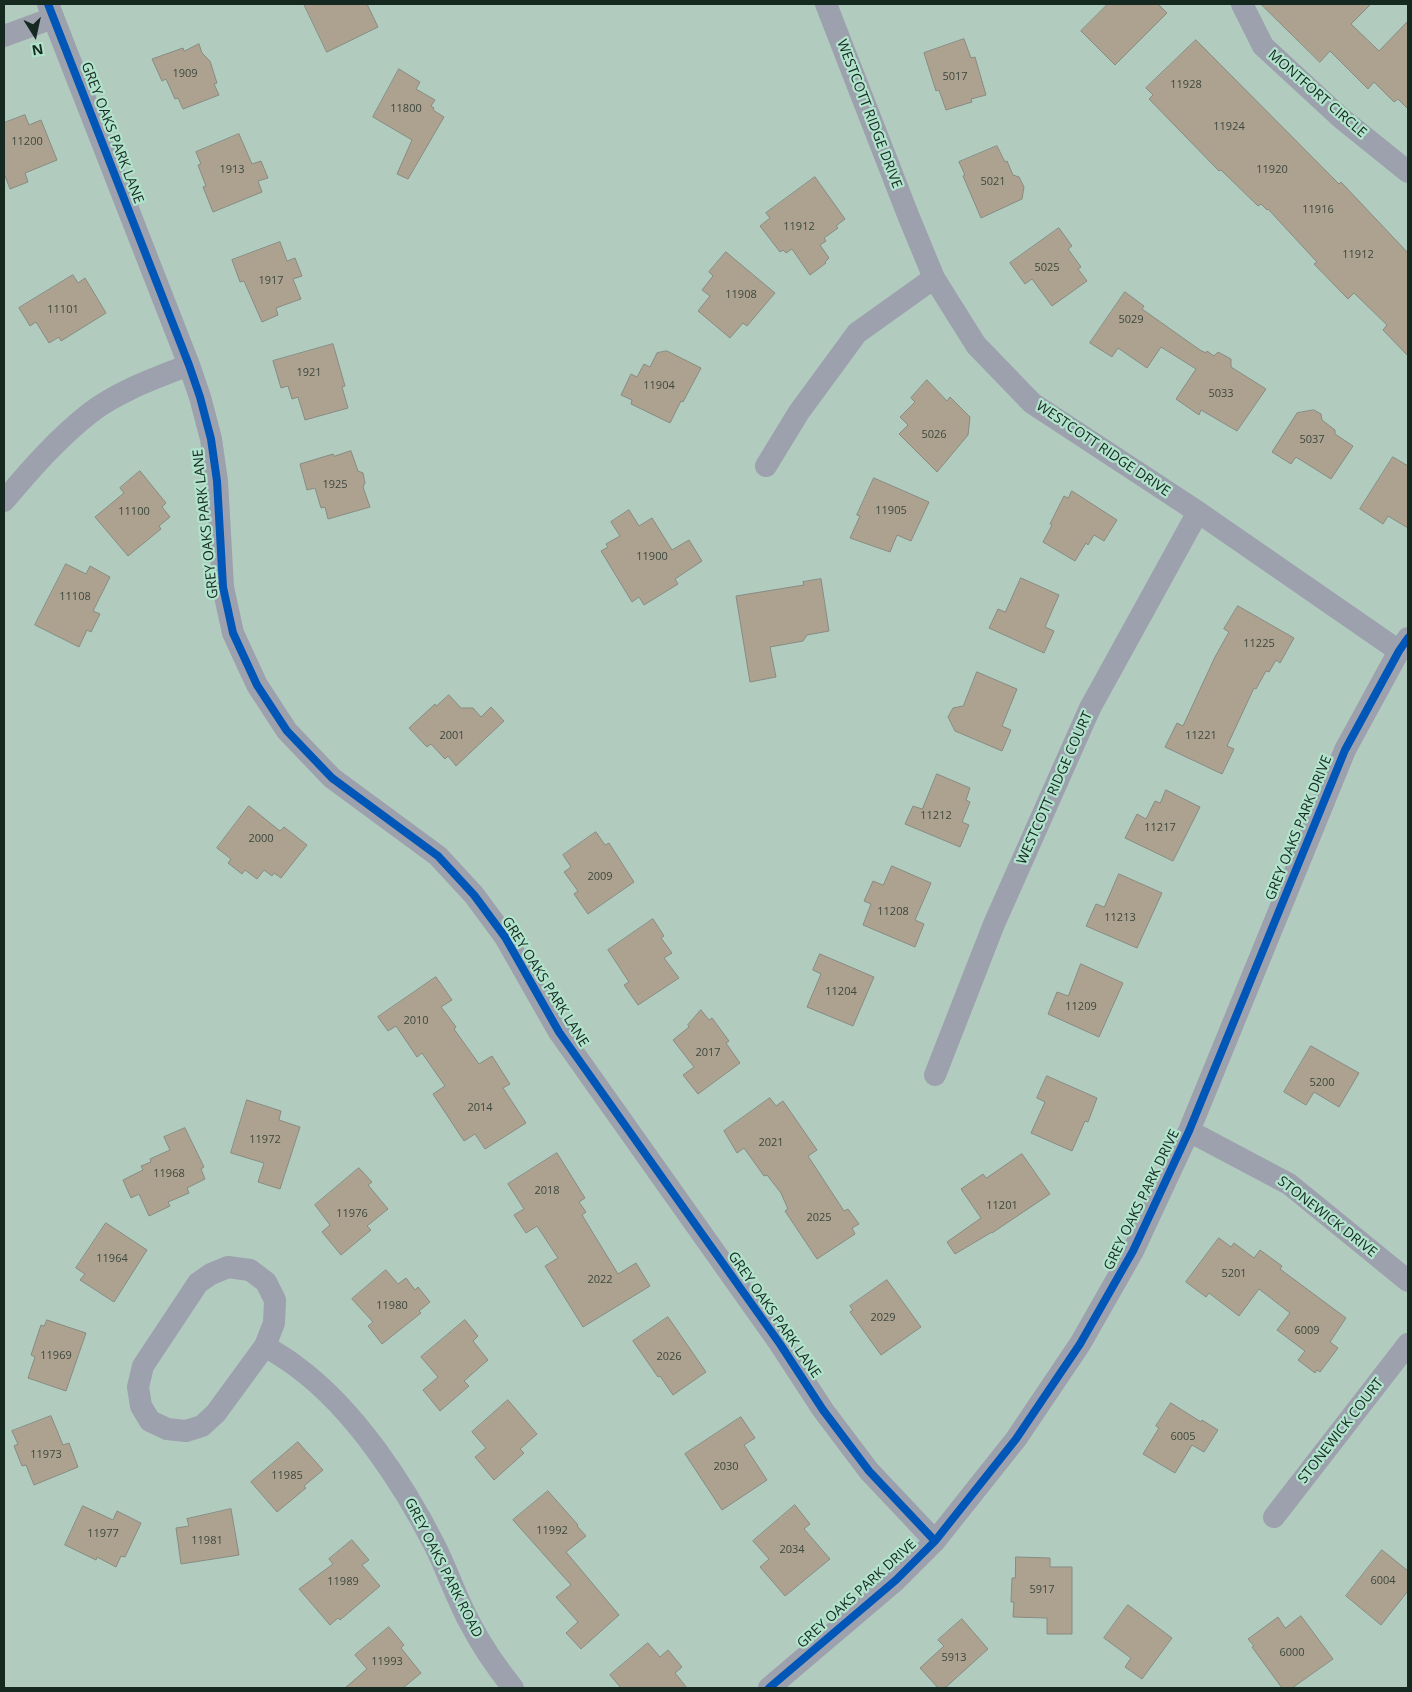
<!DOCTYPE html>
<style>
body{margin:0}
#map{position:relative;width:1412px;height:1692px;overflow:hidden;background:#b1cbbe;font-family:"Open Sans",sans-serif}
canvas{display:block}
.frame{position:absolute;inset:0;border:5px solid #162921;pointer-events:none}
.north{position:absolute;left:10px;top:10px;width:50px;height:50px;-webkit-text-stroke:4px #b2e3cc;paint-order:stroke;rotate:170deg;font-size:14px;font-weight:700;line-height:20px;text-align:center;color:#162921}
.north::after{content:'';display:block;margin:auto;width:18px;height:22px;background:#162921;clip-path:polygon(50% 0,100% 100%,50% 72%,0 100%)}
</style>
<div id="map">
<canvas width="1412" height="1692"></canvas>
<div class="frame"></div>
<div class="north">N</div>
</div>
<script>
const context = document.querySelector('canvas').getContext('2d');
context.lineJoin = 'round';
function fillPath(path, color) { context.fillStyle = color; context.fill(path, 'evenodd'); }
function trace(path, color, width, dash) { context.strokeStyle = color; context.lineWidth = width; context.lineCap = dash ? 'butt' : 'round'; context.setLineDash(dash || []); context.stroke(path); }
function drawText(font, color, halo, rows, align = 'center') {
  context.font = font + ' "Open Sans",sans-serif'; context.lineWidth = 4.5; context.setLineDash([]); context.textBaseline = 'middle'; context.strokeStyle = halo; context.fillStyle = color; for (const [text, x, y, turn = 0] of rows) {
    context.save(); context.translate(x, y); context.rotate((+turn || 0) * Math.PI / 180); context.textAlign = isNaN(turn) ? turn : align; if (halo) context.strokeText(text, 0, 0); context.fillText(text, 0, 0); context.restore();
  }
}
const building = new Path2D(`
 M 304,4 L 367,4 L 378,27 L 327,52 Z
 M 1108,4 L 1158,4 L 1167,13 L 1115,65 L 1081,31 Z
 M 1261,4 L 1371,4 L 1351,24 L 1379,51 L 1408,21 L 1408,109 L 1398,99 L 1394,102 L 1374,82 L 1368,89 L 1330,51 L 1320,62 Z
 M 964,39 L 971,58 L 975,57 L 986,95 L 971,99 L 972,102 L 946,110 L 939,90 L 936,91 L 924,53 Z
 M 1196,40 L 1339,184 L 1341,182 L 1408,253 L 1408,356 L 1383,330 L 1387,325 L 1354,293 L 1348,299 L 1314,264 L 1317,262 L 1268,209 L 1267,210 L 1261,204 L 1258,206 L 1221,170 L 1219,171 L 1149,99 L 1153,95 L 1146,88 Z
 M 199,44 L 202,53 L 210,61 L 217,83 L 214,84 L 219,95 L 183,109 L 178,98 L 175,99 L 166,79 L 162,81 L 152,59 L 183,48 L 184,51 Z
 M 399,69 L 420,82 L 416,89 L 435,100 L 431,106 L 434,108 L 433,110 L 444,117 L 408,179 L 397,174 L 412,140 L 373,117 Z
 M 25,115 L 29,125 L 41,120 L 57,160 L 25,173 L 28,182 L 10,189 L 4,173 L 4,123 Z
 M 239,134 L 252,164 L 261,161 L 268,178 L 258,181 L 262,192 L 213,212 L 203,187 L 206,186 L 198,165 L 201,164 L 196,152 Z
 M 997,146 L 1005,162 L 1007,161 L 1013,175 L 1019,177 L 1024,187 L 1022,199 L 981,218 L 963,176 L 965,175 L 959,162 Z
 M 815,177 L 845,219 L 836,226 L 838,228 L 824,238 L 826,241 L 820,245 L 829,258 L 825,262 L 826,263 L 810,275 L 792,249 L 786,253 L 783,250 L 780,252 L 760,226 L 770,218 L 766,213 Z
 M 1059,228 L 1072,246 L 1068,249 L 1081,267 L 1078,269 L 1087,281 L 1052,306 L 1032,279 L 1025,284 L 1010,263 Z
 M 280,242 L 287,261 L 295,258 L 302,276 L 293,279 L 301,299 L 276,308 L 278,315 L 262,322 L 244,281 L 240,282 L 232,260 Z
 M 726,252 L 775,293 L 747,326 L 743,323 L 730,338 L 698,311 L 710,296 L 702,290 L 713,276 L 709,272 Z
 M 73,275 L 78,283 L 85,278 L 106,313 L 61,341 L 59,337 L 49,343 L 36,322 L 30,326 L 19,308 Z
 M 1125,292 L 1144,306 L 1142,309 L 1200,350 L 1206,353 L 1207,351 L 1214,356 L 1218,352 L 1231,359 L 1231,367 L 1266,389 L 1237,431 L 1201,410 L 1199,415 L 1176,399 L 1196,369 L 1161,347 L 1147,368 L 1118,348 L 1112,357 L 1090,343 Z
 M 333,344 L 345,386 L 342,387 L 348,408 L 305,420 L 298,397 L 292,399 L 288,386 L 281,388 L 273,361 Z
 M 667,351 L 701,368 L 683,402 L 681,401 L 670,423 L 631,404 L 632,400 L 621,395 L 631,374 L 637,377 L 644,364 L 650,367 L 657,353 Z
 M 927,380 L 947,401 L 950,397 L 970,417 L 968,435 L 937,472 L 899,434 L 908,425 L 900,417 L 915,402 L 911,398 Z
 M 1314,410 L 1321,414 L 1322,420 L 1335,430 L 1335,434 L 1353,446 L 1331,479 L 1296,457 L 1291,464 L 1272,452 L 1297,413 Z
 M 351,451 L 358,471 L 363,473 L 365,483 L 363,487 L 370,507 L 328,519 L 325,507 L 321,508 L 315,488 L 307,490 L 300,464 L 333,454 L 334,456 Z
 M 1393,457 L 1408,466 L 1408,528 L 1388,516 L 1383,524 L 1360,509 Z
 M 140,471 L 166,503 L 162,507 L 170,517 L 159,526 L 161,529 L 128,556 L 95,517 L 124,493 L 120,488 Z
 M 874,478 L 929,502 L 911,541 L 897,535 L 890,552 L 850,538 L 860,516 L 857,515 Z
 M 1072,491 L 1117,520 L 1104,541 L 1094,535 L 1088,545 L 1086,543 L 1075,561 L 1043,542 L 1052,525 L 1050,524 L 1064,496 L 1068,498 Z
 M 629,510 L 639,526 L 652,518 L 672,550 L 689,540 L 702,561 L 675,579 L 678,584 L 644,605 L 639,597 L 632,602 L 601,551 L 608,547 L 606,544 L 620,536 L 611,522 Z
 M 66,564 L 86,574 L 90,566 L 110,577 L 93,611 L 100,614 L 91,632 L 87,630 L 79,647 L 35,625 Z
 M 1021,578 L 1059,595 L 1045,627 L 1054,631 L 1044,653 L 989,628 L 998,609 L 1005,612 Z
 M 821,579 L 829,631 L 807,635 L 803,641 L 770,647 L 776,677 L 750,682 L 736,596 L 804,585 L 803,582 Z
 M 1238,606 L 1294,638 L 1280,663 L 1276,660 L 1269,672 L 1266,671 L 1256,689 L 1254,688 L 1227,746 L 1234,749 L 1222,774 L 1165,747 L 1177,723 L 1183,726 L 1215,657 L 1229,632 L 1224,629 Z
 M 977,672 L 1017,689 L 1002,726 L 1011,730 L 1002,751 L 955,731 L 948,717 L 953,708 L 963,706 Z
 M 449,695 L 461,708 L 473,708 L 481,717 L 491,707 L 504,721 L 456,766 L 448,756 L 445,759 L 431,744 L 427,747 L 409,728 L 435,704 L 436,706 Z
 M 937,774 L 970,788 L 966,800 L 970,802 L 962,822 L 969,825 L 960,847 L 905,824 L 913,806 L 922,809 Z
 M 1166,790 L 1200,807 L 1173,861 L 1125,838 L 1137,814 L 1146,819 L 1155,801 L 1160,803 Z
 M 249,806 L 280,831 L 284,827 L 307,845 L 281,878 L 274,873 L 272,876 L 264,870 L 257,879 L 245,870 L 242,874 L 228,863 L 231,859 L 217,848 Z
 M 596,832 L 605,845 L 609,843 L 634,882 L 588,914 L 574,894 L 578,891 L 564,872 L 571,867 L 563,855 Z
 M 892,866 L 931,883 L 915,920 L 924,924 L 915,947 L 863,925 L 871,904 L 864,901 L 873,881 L 883,885 Z
 M 1119,874 L 1162,893 L 1137,948 L 1086,926 L 1096,904 L 1104,907 Z
 M 653,919 L 664,936 L 661,938 L 672,953 L 664,958 L 679,978 L 638,1005 L 624,985 L 629,982 L 608,950 Z
 M 820,954 L 874,977 L 853,1026 L 807,1007 L 821,974 L 813,970 Z
 M 1081,964 L 1123,983 L 1099,1037 L 1048,1014 L 1057,992 L 1068,996 Z
 M 436,977 L 452,1000 L 441,1007 L 456,1027 L 454,1029 L 479,1064 L 492,1056 L 510,1084 L 503,1088 L 526,1123 L 485,1149 L 475,1134 L 464,1141 L 433,1094 L 445,1086 L 422,1053 L 417,1057 L 396,1026 L 388,1031 L 378,1017 Z
 M 701,1010 L 709,1020 L 712,1018 L 729,1041 L 726,1043 L 740,1063 L 698,1094 L 683,1075 L 694,1067 L 673,1040 L 689,1027 L 688,1025 Z
 M 1311,1046 L 1359,1073 L 1339,1107 L 1314,1092 L 1306,1105 L 1284,1092 Z
 M 1047,1076 L 1097,1098 L 1088,1122 L 1085,1121 L 1072,1151 L 1031,1133 L 1045,1102 L 1037,1098 Z
 M 770,1098 L 776,1106 L 783,1101 L 817,1150 L 808,1156 L 844,1211 L 848,1209 L 859,1224 L 852,1228 L 855,1234 L 817,1259 L 785,1211 L 788,1209 L 781,1193 L 767,1175 L 764,1176 L 744,1148 L 737,1153 L 724,1131 Z
 M 247,1100 L 281,1111 L 279,1120 L 300,1127 L 280,1189 L 258,1182 L 264,1163 L 231,1153 Z
 M 185,1128 L 204,1167 L 201,1169 L 205,1179 L 187,1188 L 189,1193 L 168,1202 L 170,1206 L 149,1216 L 139,1194 L 131,1198 L 123,1180 L 143,1170 L 141,1166 L 151,1162 L 150,1159 L 170,1150 L 164,1137 Z
 M 557,1153 L 585,1198 L 579,1202 L 586,1212 L 582,1215 L 618,1274 L 636,1263 L 650,1286 L 583,1327 L 545,1266 L 558,1258 L 537,1226 L 526,1233 L 514,1215 L 524,1209 L 508,1184 Z
 M 1022,1154 L 1050,1194 L 992,1233 L 992,1232 L 955,1254 L 947,1242 L 981,1218 L 961,1189 L 983,1174 L 986,1178 Z
 M 359,1168 L 372,1182 L 368,1185 L 388,1209 L 367,1226 L 371,1230 L 341,1255 L 322,1232 L 330,1225 L 315,1205 Z
 M 106,1223 L 147,1250 L 114,1302 L 80,1280 L 85,1274 L 76,1268 Z
 M 1219,1238 L 1231,1247 L 1234,1243 L 1254,1258 L 1260,1250 L 1282,1266 L 1280,1269 L 1346,1318 L 1330,1342 L 1338,1348 L 1320,1372 L 1317,1370 L 1315,1373 L 1298,1360 L 1305,1351 L 1277,1330 L 1290,1313 L 1259,1289 L 1239,1316 L 1209,1293 L 1206,1297 L 1186,1282 Z
 M 386,1270 L 398,1284 L 406,1278 L 415,1290 L 418,1287 L 430,1302 L 419,1311 L 421,1313 L 382,1344 L 368,1326 L 373,1322 L 352,1299 Z
 M 887,1280 L 921,1327 L 881,1355 L 850,1312 L 853,1310 L 850,1306 Z
 M 668,1317 L 706,1372 L 673,1395 L 660,1376 L 658,1377 L 633,1341 Z
 M 47,1320 L 86,1333 L 66,1391 L 28,1378 L 35,1357 L 31,1355 L 41,1325 L 44,1326 Z
 M 465,1320 L 478,1336 L 473,1341 L 488,1360 L 464,1381 L 469,1386 L 440,1411 L 423,1390 L 438,1377 L 421,1357 Z
 M 508,1400 L 537,1434 L 520,1449 L 524,1453 L 494,1480 L 475,1457 L 486,1448 L 472,1432 Z
 M 1171,1403 L 1201,1422 L 1202,1420 L 1218,1430 L 1204,1452 L 1192,1445 L 1175,1473 L 1143,1454 L 1159,1428 L 1156,1426 Z
 M 51,1416 L 63,1445 L 69,1443 L 78,1467 L 34,1485 L 26,1465 L 22,1466 L 14,1446 L 18,1444 L 12,1431 Z
 M 741,1417 L 755,1438 L 744,1445 L 767,1480 L 722,1510 L 685,1454 Z
 M 298,1442 L 323,1470 L 304,1486 L 306,1488 L 277,1512 L 251,1482 Z
 M 548,1491 L 578,1525 L 577,1526 L 586,1536 L 566,1552 L 619,1615 L 581,1649 L 566,1633 L 578,1622 L 556,1597 L 571,1585 L 513,1520 Z
 M 795,1505 L 810,1524 L 804,1529 L 830,1559 L 785,1596 L 760,1567 L 769,1559 L 753,1541 Z
 M 83,1506 L 113,1520 L 117,1511 L 141,1523 L 125,1557 L 121,1556 L 116,1567 L 97,1557 L 96,1560 L 65,1545 Z
 M 231,1509 L 239,1555 L 181,1564 L 176,1528 L 189,1526 L 187,1519 Z
 M 352,1540 L 369,1560 L 362,1565 L 380,1586 L 340,1620 L 338,1618 L 330,1625 L 299,1589 L 333,1564 L 329,1559 Z
 M 1382,1550 L 1408,1571 L 1408,1591 L 1381,1625 L 1346,1596 Z
 M 1016,1557 L 1050,1558 L 1050,1567 L 1072,1567 L 1072,1634 L 1047,1634 L 1047,1618 L 1013,1617 L 1014,1602 L 1011,1602 L 1012,1578 L 1015,1578 Z
 M 1128,1605 L 1172,1638 L 1142,1679 L 1125,1667 L 1131,1658 L 1104,1638 Z
 M 1301,1616 L 1333,1659 L 1292,1688 L 1282,1688 L 1252,1647 L 1254,1646 L 1248,1639 L 1278,1617 L 1285,1628 Z
 M 962,1619 L 988,1649 L 945,1688 L 938,1688 L 920,1668 L 944,1646 L 938,1640 Z
 M 389,1627 L 404,1645 L 401,1648 L 421,1673 L 403,1688 L 345,1688 L 367,1669 L 355,1655 Z
 M 648,1643 L 660,1657 L 668,1650 L 682,1667 L 675,1673 L 687,1688 L 621,1688 L 610,1675 Z`);
fillPath(building, '#ada290');
trace(building, '#878b82', 1);
trace(new Path2D(`
 M 48,4 L 189,365 L 200,397 L 211,439 L 217,481 L 223,587 L 233,633 L 257,685 L 287,731 L 332,778 L 438,856 L 474,895 L 505,937 L 559,1032 L 780,1344 L 823,1410 L 869,1471 L 935,1541
 M 826,4 L 908,215 L 934,278 L 976,345 L 1032,403 L 1198,512 L 1399,651
 M 1242,4 L 1263,46 L 1341,118 L 1408,172
 M 4,36 L 53,18
 M 766,466 L 799,412 L 857,333 L 934,278
 M 4,501 C 30,470 57,439 90,413 C 118,391 156,378 189,365
 M 935,1075 L 994,924 L 1090,708 L 1198,512
 M 1189,1131 L 1289,1184 L 1408,1281
 M 228,1267 L 250,1270 L 266,1282 L 275,1300 L 274,1323 L 265,1346 L 216,1413 L 202,1426 L 186,1431 L 167,1429 L 150,1421 L 141,1406 L 138,1387 L 143,1366 L 198,1283 L 211,1274 Z
 M 265,1346 C 276,1353 287,1359 297,1367 C 354,1409 403,1483 435,1546 C 448,1572 457,1600 471,1625 C 483,1648 497,1668 513,1688
 M 1274,1517 L 1408,1344
 M 769,1688 L 896,1580 L 935,1541 L 1016,1439 L 1080,1344 L 1133,1251 L 1189,1131 L 1345,750 L 1399,651 L 1408,638`), '#9da0ad', 22);
trace(new Path2D(`
 M 48,4 L 189,365 L 200,397 L 211,439 L 217,481 L 223,587 L 233,633 L 257,685 L 287,731 L 332,778 L 438,856 L 474,895 L 505,937 L 559,1032 L 780,1344 L 823,1410 L 869,1471 L 935,1541
 M 769,1688 L 896,1580 L 935,1541 L 1016,1439 L 1080,1344 L 1133,1251 L 1189,1131 L 1345,750 L 1399,651 L 1408,638`), '#0057b8', 8);
drawText('11px', '#3c473d', null, [
 ["1909",185,74],
 ["5017",955,77],
 ["11928",1186,85],
 ["11800",406,109],
 ["11924",1229,127],
 ["11200",27,142],
 ["1913",232,170],
 ["11920",1272,170],
 ["5021",993,182],
 ["11916",1318,210],
 ["11912",799,227],
 ["11912",1358,255],
 ["5025",1047,268],
 ["1917",271,281],
 ["11908",741,295],
 ["11101",63,310],
 ["5029",1131,320],
 ["1921",309,373],
 ["11904",659,386],
 ["5033",1221,394],
 ["5026",934,435],
 ["5037",1312,440],
 ["1925",335,485],
 ["11905",891,511],
 ["11100",134,512],
 ["11900",652,557],
 ["11108",75,597],
 ["11225",1259,644],
 ["2001",452,736],
 ["11221",1201,736],
 ["11212",936,816],
 ["11217",1160,828],
 ["2000",261,839],
 ["2009",600,877],
 ["11208",893,912],
 ["11213",1120,918],
 ["11204",841,992],
 ["11209",1081,1007],
 ["2010",416,1021],
 ["2017",708,1053],
 ["5200",1322,1083],
 ["2014",480,1108],
 ["11972",265,1140],
 ["2021",771,1143],
 ["11968",169,1174],
 ["2018",547,1191],
 ["11201",1002,1206],
 ["11976",352,1214],
 ["2025",819,1218],
 ["11964",112,1259],
 ["5201",1234,1274],
 ["2022",600,1280],
 ["11980",392,1306],
 ["2029",883,1318],
 ["6009",1307,1331],
 ["11969",56,1356],
 ["2026",669,1357],
 ["6005",1183,1437],
 ["11973",46,1455],
 ["2030",726,1467],
 ["11985",287,1476],
 ["11992",552,1531],
 ["11977",103,1534],
 ["11981",207,1541],
 ["2034",792,1550],
 ["6004",1383,1581],
 ["11989",343,1582],
 ["5917",1042,1590],
 ["6000",1292,1653],
 ["5913",954,1658],
 ["11993",387,1662]
]);
drawText('14px', '#162921', '#b2e3cc', [
 ["MONTFORT CIRCLE",1317,94,41],
 ["WESTCOTT RIDGE DRIVE",869,114,69],
 ["GREY OAKS PARK LANE",112,133,69],
 ["WESTCOTT RIDGE DRIVE",1103,449,34],
 ["GREY OAKS PARK LANE",206,524,-96],
 ["WESTCOTT RIDGE COURT",1055,788,-66],
 ["GREY OAKS PARK DRIVE",1299,828,-68],
 ["GREY OAKS PARK LANE",545,982,58],
 ["GREY OAKS PARK DRIVE",1142,1200,-64],
 ["STONEWICK DRIVE",1327,1217,38],
 ["GREY OAKS PARK LANE",774,1315,55],
 ["STONEWICK COURT",1341,1431,-52],
 ["GREY OAKS PARK ROAD",443,1568,63],
 ["GREY OAKS PARK DRIVE",857,1594,-42]
]);
</script>
